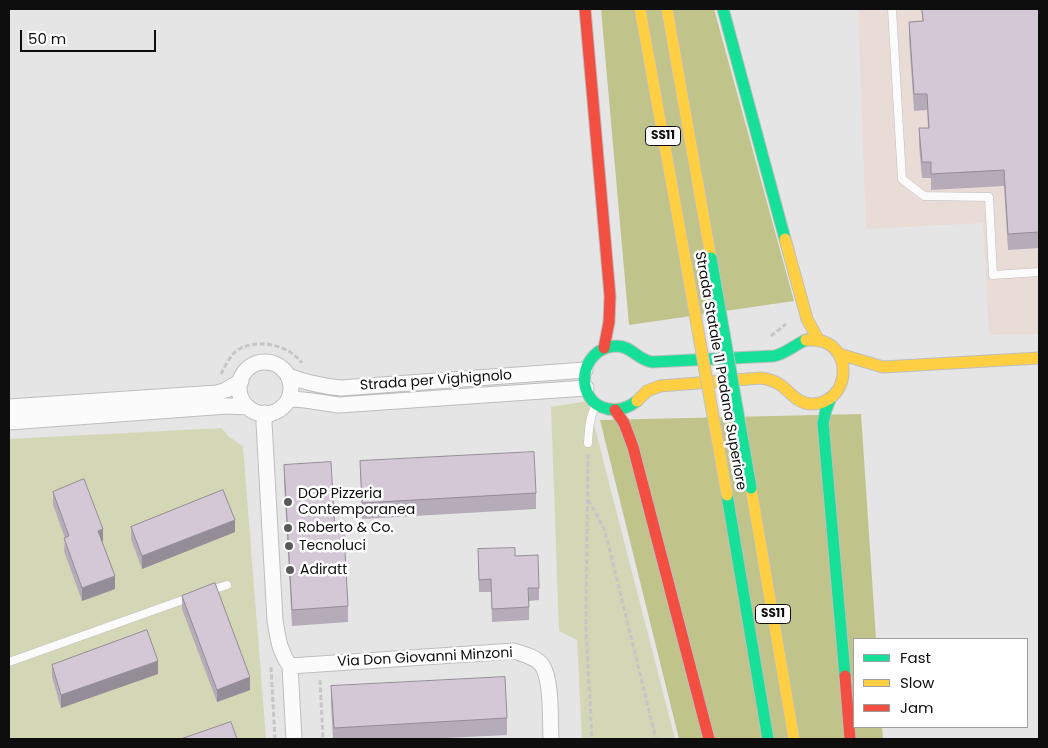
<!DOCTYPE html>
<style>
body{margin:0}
#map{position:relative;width:1048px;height:748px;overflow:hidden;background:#e5e5e5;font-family:Poppins,sans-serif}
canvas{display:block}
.frame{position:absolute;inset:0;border:10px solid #0e0e0f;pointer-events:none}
.legend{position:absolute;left:853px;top:638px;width:175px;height:90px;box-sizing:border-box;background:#fff;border:1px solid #9f9f9f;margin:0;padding:6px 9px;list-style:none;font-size:15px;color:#0e0e0f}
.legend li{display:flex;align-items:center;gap:10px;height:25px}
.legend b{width:25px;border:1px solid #9f9f9f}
.scale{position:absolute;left:20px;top:30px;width:136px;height:22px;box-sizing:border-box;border:2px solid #0e0e0f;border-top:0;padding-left:6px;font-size:15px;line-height:18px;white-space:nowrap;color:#0e0e0f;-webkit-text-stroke:4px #fff;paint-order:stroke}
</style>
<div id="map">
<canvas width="1048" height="748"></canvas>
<div class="frame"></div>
<ul class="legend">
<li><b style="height:6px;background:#16e098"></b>Fast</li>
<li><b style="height:6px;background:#ffcf43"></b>Slow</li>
<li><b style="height:6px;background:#f24e42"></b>Jam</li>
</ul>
<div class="scale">50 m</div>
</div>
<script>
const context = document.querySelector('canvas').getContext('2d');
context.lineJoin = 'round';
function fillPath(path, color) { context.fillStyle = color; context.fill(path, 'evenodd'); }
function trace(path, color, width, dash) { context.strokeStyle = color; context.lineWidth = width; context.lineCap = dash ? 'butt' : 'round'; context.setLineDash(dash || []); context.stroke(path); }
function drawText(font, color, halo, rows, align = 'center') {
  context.font = font + ' Poppins,sans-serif'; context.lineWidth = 5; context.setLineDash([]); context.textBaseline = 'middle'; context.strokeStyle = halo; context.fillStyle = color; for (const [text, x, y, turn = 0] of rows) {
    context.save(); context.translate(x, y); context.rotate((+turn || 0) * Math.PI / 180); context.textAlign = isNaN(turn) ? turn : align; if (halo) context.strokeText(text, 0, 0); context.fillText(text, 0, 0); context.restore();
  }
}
fillPath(new Path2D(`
 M 858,9 L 1039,9 L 1039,334 L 989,335 L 983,223 L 866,229 Z`), '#e9dcd7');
fillPath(new Path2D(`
 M 588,401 L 675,739 L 582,739 L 577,640 L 559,631 L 551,407 Z
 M 222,428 L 228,436 L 243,446 L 266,739 L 9,739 L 9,439 Z`), '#d4d7b6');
fillPath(new Path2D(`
 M 601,9 L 714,9 L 794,301 L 629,325 Z
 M 861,414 L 876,639 L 854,639 L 854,727 L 882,727 L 883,739 L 679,739 L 600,420 Z`), '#c0c38a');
const lane = new Path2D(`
 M 892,9 L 902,179 L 924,196 L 989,197 L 993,275 L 1039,272
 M 588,443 C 589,429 589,418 596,405
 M 209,591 L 227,585
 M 9,662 L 191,597`);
const street = new Path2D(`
 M239 388a26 26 0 1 1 52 0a26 26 0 1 1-52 0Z
 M 288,376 C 307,383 320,386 341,388 L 585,370
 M 289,399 C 306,399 322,403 339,405 L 586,388
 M 9,407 L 217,393 L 226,390 L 241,381
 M 265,413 L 264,423 L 275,620 C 278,638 279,651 290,666 L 294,739
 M 9,422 L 227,406 L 248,407
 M 290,666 L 514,651 C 523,654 536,657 542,665 C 552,680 550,720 551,739`);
const fast = new Path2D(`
 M 723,9 L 785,239
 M 831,397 L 826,410 L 823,423 L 845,676
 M 637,401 C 628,408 619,411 608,409 C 573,402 578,347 617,346 C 631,346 638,360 652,362 L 774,356 C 787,353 794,345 806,340
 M 727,495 L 768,739`);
const slow = new Path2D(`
 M 640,9 L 686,263
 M 667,9 L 711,258
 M 785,239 L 807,319 L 819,341
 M 839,354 L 883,367 L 1039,358
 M 637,401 L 647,391 L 660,386 L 761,378 C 768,379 774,381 779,384 C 790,391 797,404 812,404 C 849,403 854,351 822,341 C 817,340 811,340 806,340
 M 751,488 L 794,739`);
const jam = new Path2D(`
 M 585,9 L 610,296 L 609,322 L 604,348
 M 615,410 L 624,423 L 633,447 L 709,739
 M 845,676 L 850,739`);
trace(lane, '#bebebe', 9);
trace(street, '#bebebe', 17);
trace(fast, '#bebebe', 13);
trace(slow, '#bebebe', 13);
trace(jam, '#bebebe', 13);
trace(new Path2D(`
 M 771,336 L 786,324
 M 221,374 C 224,368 228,360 233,354 C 247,339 279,342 294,355 C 297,357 300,360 302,363
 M 588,454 L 586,627 L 592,739
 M 588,500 L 593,508 L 605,531 L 656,739
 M 271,667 L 275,739
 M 320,680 L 323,739`), '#c6c6c7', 3, [5, 2.5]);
trace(lane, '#fbfbfb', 8);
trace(street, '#fbfbfb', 15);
trace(fast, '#16e098', 11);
trace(slow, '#ffcf43', 11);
trace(jam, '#f24e42', 11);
const fastBridge = new Path2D(`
 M 711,258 L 751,488`);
const slowBridge = new Path2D(`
 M 686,263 L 727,495`);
trace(fastBridge, '#c1c1c1', 13, []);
trace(slowBridge, '#c1c1c1', 13, []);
trace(fastBridge, '#16e098', 11);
trace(slowBridge, '#ffcf43', 11);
fillPath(new Path2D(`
 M 922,9 L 1039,9 L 1039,248 L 1008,250 L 1004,186 L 931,190 L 931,178 L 922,178 L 919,145 L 919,128 L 928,128 L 927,110 L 914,111 L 909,38 L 909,22 L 922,21 Z
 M 360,461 L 536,493 L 536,509 L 362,519 Z
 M 284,465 L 335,533 L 348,606 L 348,622 L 292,626 L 284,482 Z
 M 53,492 L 103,541 L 102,542 L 115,589 L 82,601 L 64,551 L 65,538 L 53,505 Z
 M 131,527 L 235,532 L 142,569 L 131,539 Z
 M 478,549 L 515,556 L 539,588 L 539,600 L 529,601 L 529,620 L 492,622 L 491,592 L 479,592 Z
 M 182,596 L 250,690 L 217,702 L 182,609 Z
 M 52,665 L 158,674 L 61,708 L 52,677 Z
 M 331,686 L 507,718 L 507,735 L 425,739 L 333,739 L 331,703 Z`), '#b6acb9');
fillPath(new Path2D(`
 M 235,520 L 235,532 L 142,569 L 142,556 Z
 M 103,529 L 103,541 L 98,544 L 98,531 Z
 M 115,576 L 115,589 L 82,601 L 82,588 Z
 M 158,661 L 158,674 L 61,708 L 61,695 Z
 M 250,677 L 250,690 L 217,702 L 217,690 Z
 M 10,705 L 10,718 L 9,718 L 9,706 Z`), '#948c96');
const building = new Path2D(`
 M 922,9 L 1039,9 L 1039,232 L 1008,234 L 1004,170 L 931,174 L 931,162 L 922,162 L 919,128 L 929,128 L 927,94 L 914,94 L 909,22 L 923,21 Z
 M 534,452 L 536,493 L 362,503 L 360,461 Z
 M 331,462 L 335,533 L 344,533 L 348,606 L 292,610 L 284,465 Z
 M 84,479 L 103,529 L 98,531 L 115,576 L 82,588 L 64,538 L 69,536 L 53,492 Z
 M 223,490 L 235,520 L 142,556 L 131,527 Z
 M 515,548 L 515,556 L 538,555 L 539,588 L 528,588 L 529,607 L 492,609 L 491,579 L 479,580 L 478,549 Z
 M 215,583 L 250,677 L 217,690 L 182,596 Z
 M 147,630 L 158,661 L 61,695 L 52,665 Z
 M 505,677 L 507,718 L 334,728 L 331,686 Z
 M 231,722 L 237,739 L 181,739 Z`);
fillPath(building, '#d4c8d7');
trace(building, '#948c96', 1);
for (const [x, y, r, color] of [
 [288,502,5,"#59595a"],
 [288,528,5,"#59595a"],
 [289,546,5,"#59595a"],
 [290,570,5,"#59595a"]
]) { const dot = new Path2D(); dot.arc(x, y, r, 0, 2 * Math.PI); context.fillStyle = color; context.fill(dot); trace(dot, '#fff', 2); }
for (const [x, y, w] of [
 [663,136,35],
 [773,614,35]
]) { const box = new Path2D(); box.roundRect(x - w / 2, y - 9.5, w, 19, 4); context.fillStyle = '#fff'; context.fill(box); trace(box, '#0e0e0f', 1); }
drawText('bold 12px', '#0e0e0f', null, [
 ["SS11",663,136],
 ["SS11",773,614]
]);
drawText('14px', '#0e0e0f', '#fff', [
 ["Strada Statale 11 Padana Superiore",720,371,80],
 ["Strada per Vighignolo",436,381,-4],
 ["Via Don Giovanni Minzoni",425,658,-3]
]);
drawText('14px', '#0e0e0f', '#fff', [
 ["DOP Pizzeria",298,494],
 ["Contemporanea",298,510],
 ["Roberto & Co.",298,528],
 ["Tecnoluci",299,546],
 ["Adiratt",300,570]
], 'left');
</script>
